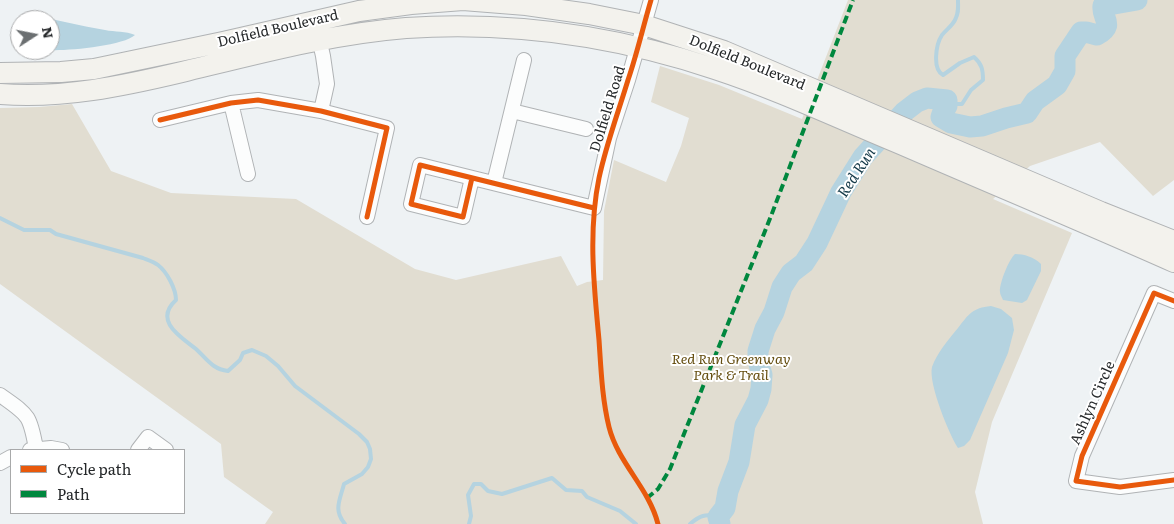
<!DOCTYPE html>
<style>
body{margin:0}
#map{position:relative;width:1174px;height:524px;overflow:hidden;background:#eef2f4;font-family:Literata,serif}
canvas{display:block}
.legend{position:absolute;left:10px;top:449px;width:175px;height:65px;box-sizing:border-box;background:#fff;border:1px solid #a8a9aa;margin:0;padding:6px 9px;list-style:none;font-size:15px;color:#25282a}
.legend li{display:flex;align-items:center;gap:10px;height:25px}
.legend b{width:25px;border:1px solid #a8a9aa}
.north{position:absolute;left:10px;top:10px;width:50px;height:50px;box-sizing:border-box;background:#fff;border:1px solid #a8a9aa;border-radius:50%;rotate:79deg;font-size:14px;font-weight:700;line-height:20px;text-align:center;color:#25282a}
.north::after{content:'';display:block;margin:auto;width:18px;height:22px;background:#6b6f71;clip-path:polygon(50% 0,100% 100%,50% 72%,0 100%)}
</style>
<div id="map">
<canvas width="1174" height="524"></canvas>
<ul class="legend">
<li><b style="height:6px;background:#e8590c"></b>Cycle path</li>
<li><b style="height:6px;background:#00873e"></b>Path</li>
</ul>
<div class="north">N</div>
</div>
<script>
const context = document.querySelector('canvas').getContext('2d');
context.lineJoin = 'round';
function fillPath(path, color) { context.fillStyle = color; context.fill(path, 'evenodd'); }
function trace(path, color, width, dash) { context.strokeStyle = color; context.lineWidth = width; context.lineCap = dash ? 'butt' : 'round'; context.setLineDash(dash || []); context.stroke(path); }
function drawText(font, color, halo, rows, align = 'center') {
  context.font = font + ' Literata,serif'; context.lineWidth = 4; context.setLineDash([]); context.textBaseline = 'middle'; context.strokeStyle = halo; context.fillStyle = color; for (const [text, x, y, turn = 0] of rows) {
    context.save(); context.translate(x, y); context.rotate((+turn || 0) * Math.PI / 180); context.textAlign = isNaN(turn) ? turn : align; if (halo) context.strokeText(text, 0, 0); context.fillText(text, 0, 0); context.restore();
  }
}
fillPath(new Path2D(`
 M 848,0 L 1174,0 L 1174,180 L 1153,196 L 1100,142 L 1030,166 L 993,199 L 1072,233 L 992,422 L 975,492 L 983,524 L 265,524 L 273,512 L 224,477 L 221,444 L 0,284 L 0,108 L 39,107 L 72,104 L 111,171 L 171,193 L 296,199 L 415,269 L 456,280 L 561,256 L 577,286 L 587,282 L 603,280 L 604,211 L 614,160 L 666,182 L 681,146 L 689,118 L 651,102 L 660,66 L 719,85 L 802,119 Z`), '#e1ddd1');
fillPath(new Path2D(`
 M 35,16 C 58,20 81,26 105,30 C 115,32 126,31 135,35 C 123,46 67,51 50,50 L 50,20 L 24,20 Z
 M 1015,254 C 1024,254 1034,257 1041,264 L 1041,271 L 1027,300 L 1022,303 L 1003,300 C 1002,297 1000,295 1000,292 C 999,284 1009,259 1015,254 Z
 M 991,306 L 1001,309 L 1012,318 L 1014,330 L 1008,353 L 970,440 L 964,446 L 958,448 C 949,434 928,383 932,367 C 937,353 948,340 958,328 C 969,314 972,308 991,306 Z`), '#b5d3e0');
trace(new Path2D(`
 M 947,100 L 955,104 L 962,104 L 971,90 L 983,80 C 983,70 982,64 974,57 L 960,63 L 943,75 C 932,69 936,44 942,35 C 947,29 952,26 955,20 C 959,12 958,8 958,0
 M 0,218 L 24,230 L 50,230 L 56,234 L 143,258 C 148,260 154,262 158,265 C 167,272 176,289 176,300 C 153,321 181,337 196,349 C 207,359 212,369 228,371 L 240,360 L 243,353 L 252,350 L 266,356 L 278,366 L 295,386 L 359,434 L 367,442 L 370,449 L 371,459 L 368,467 L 362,474 L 344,484 C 340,500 333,510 345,524
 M 469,524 L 471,516 L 468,495 L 474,484 L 481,484 L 488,491 L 502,494 L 552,478 L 566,490 L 582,491 L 587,497 L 620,511 L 636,524
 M 690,524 C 699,516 706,513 718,517`), '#b5d3e0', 4);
trace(new Path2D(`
 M 720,524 L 718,517 L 725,508 L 728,491 L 739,462 L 745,425 L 758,400 L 761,389 L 762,375 L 758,360 L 758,351 L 765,329 L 774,312 L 782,287 L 791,273 L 804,263 L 817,243 L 841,192 L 863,157 L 904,112 L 917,102 L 927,98 L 947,100 L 947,106 L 942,114 L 941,117 L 951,123 L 970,127 L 982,126 L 1006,118 L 1027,113 L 1035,101 L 1057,85 L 1065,71 L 1065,56 L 1081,32 L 1086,32 L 1097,35 C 1116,25 1101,18 1103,6 L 1137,0`), '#b5d3e0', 21);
const minor = new Path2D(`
 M 318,34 L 323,56 L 327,84 L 321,111
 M 231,103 L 248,174
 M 512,111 L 586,129
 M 160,120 L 231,103 L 258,100 L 321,111 L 387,128 L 367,217
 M 472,178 L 463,217 L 411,204 L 420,165 L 594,208 L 609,138 L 628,80 L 651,0
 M 494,183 L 524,60
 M 1174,301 L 1154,293 L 1082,456 L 1076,481 L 1120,487 L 1174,480
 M 0,395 C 28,415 30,414 36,449
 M 30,450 L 51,448 L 62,450
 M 138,450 L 148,437 L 166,450
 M 0,463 L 11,457`);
const secondary = new Path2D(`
 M 0,73 L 61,72 L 94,69 L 223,42 L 359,11 L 411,4 L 463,0 L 526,5 L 589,14 L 644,25 L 724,51 L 1101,212 L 1174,241
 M 0,94 C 62,99 123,86 182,72 C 256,54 330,34 406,28 C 512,21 613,35 715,69 C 779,90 840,119 903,145 C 993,184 1084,222 1174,262`);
trace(minor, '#b0b3b5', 16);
trace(secondary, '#b0b3b5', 22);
trace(minor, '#fcfdfd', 14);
trace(secondary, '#f3f2ed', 20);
trace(new Path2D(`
 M 647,498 L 658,489 L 670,469 L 771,216 L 853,0`), '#00873e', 4, [8, 4]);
trace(new Path2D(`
 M 651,0 C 643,27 637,54 628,80 C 618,113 606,145 599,178 C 588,232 594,286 599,340 C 601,369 602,398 609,427 C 618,463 649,488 658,524
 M 160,120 L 231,103 L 258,100 L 321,111 L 387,128 L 367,217
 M 472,178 L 463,217 L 411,204 L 420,165 L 594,208
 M 1174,301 L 1154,293 L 1082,456 L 1076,481 L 1120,487 L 1174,480`), '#e8590c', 5);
drawText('14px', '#25282a', '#fff', [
 ["Dolfield Boulevard",278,29,-13],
 ["Dolfield Boulevard",747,63,22],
 ["Dolfield Road",608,109,-73],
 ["Ashlyn Circle",1093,403,-66]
]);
drawText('italic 14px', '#654e10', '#fff', [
 ["Red Run Greenway",731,360],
 ["Park & Trail",731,376]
]);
drawText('italic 15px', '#143948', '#fff', [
 ["Red Run",857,173,-57]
]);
</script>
